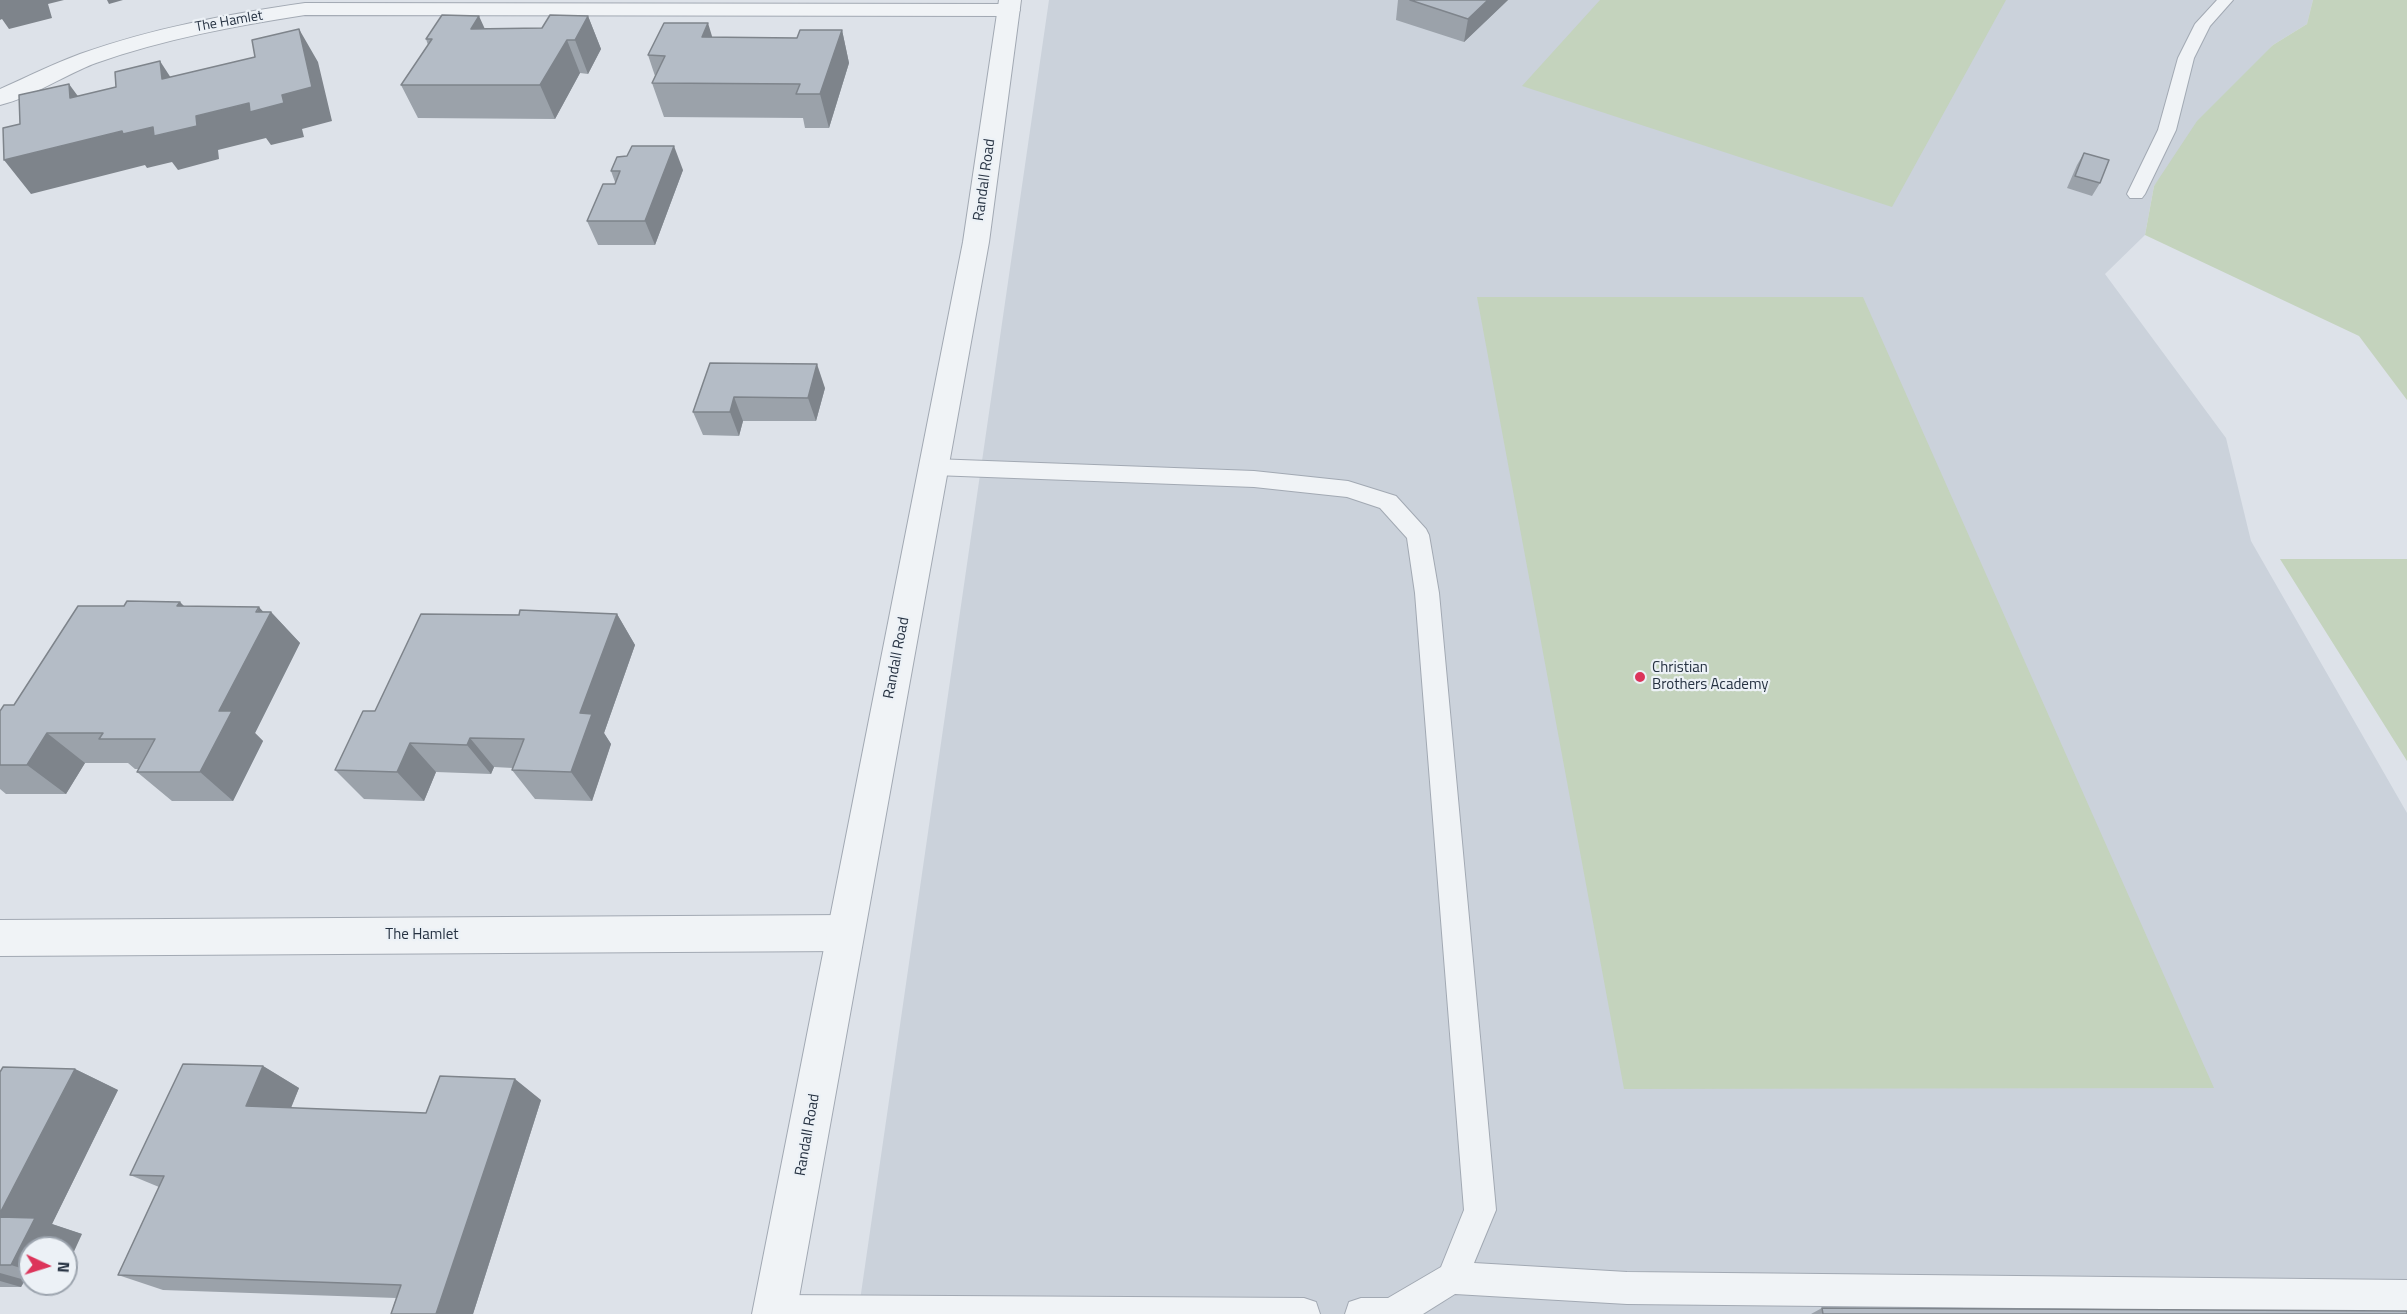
<!DOCTYPE html>
<style>
body{margin:0}
#map{position:relative;width:2407px;height:1314px;overflow:hidden;background:#dde2e9;font-family:"Titillium Web",sans-serif}
canvas{display:block}
.north{position:absolute;left:18px;top:1236px;width:60px;height:60px;box-sizing:border-box;background:#ecf1f6;border:2px solid #9ca4ae;border-radius:50%;rotate:94deg;font-size:16px;font-weight:700;line-height:24px;text-align:center;color:#253141}
.north::after{content:'';display:block;margin:auto;width:21px;height:27px;background:#dc345a;clip-path:polygon(50% 0,100% 100%,50% 72%,0 100%)}
</style>
<div id="map">
<canvas width="2407" height="1314"></canvas>
<div class="north">N</div>
</div>
<script>
const context = document.querySelector('canvas').getContext('2d');
context.lineJoin = 'round';
function fillPath(path, color) { context.fillStyle = color; context.fill(path, 'evenodd'); }
function trace(path, color, width, dash) { context.strokeStyle = color; context.lineWidth = width; context.lineCap = dash ? 'butt' : 'round'; context.setLineDash(dash || []); context.stroke(path); }
function drawText(font, color, halo, rows, align = 'center') {
  context.font = font + ' "Titillium Web",sans-serif'; context.lineWidth = 4.5; context.setLineDash([]); context.textBaseline = 'middle'; context.strokeStyle = halo; context.fillStyle = color; for (const [text, x, y, turn = 0] of rows) {
    context.save(); context.translate(x, y); context.rotate((+turn || 0) * Math.PI / 180); context.textAlign = isNaN(turn) ? turn : align; if (halo) context.strokeText(text, 0, 0); context.fillText(text, 0, 0); context.restore();
  }
}
fillPath(new Path2D(`
 M 1049,0 L 2313,0 L 2307,24 L 2273,45 L 2154,186 L 2145,235 L 2105,274 L 2226,438 L 2251,541 L 2407,813 L 2407,1314 L 858,1314 Z`), '#cbd2db');
fillPath(new Path2D(`
 M 1600,0 L 2006,0 L 1892,207 L 1522,86 Z
 M 2313,0 L 2407,0 L 2407,400 L 2359,336 L 2145,235 L 2154,186 L 2197,121 L 2273,45 L 2307,24 Z
 M 1477,297 L 1863,297 L 2214,1088 L 1624,1089 Z
 M 2280,559 L 2407,559 L 2407,761 Z`), '#c4d3bd');
const service = new Path2D(`
 M 2217,0 L 2233,0 L 2210,26 L 2194,58 L 2176,130 L 2145,194 L 2142,198 L 2130,198 L 2127,194 L 2158,130 L 2178,58 L 2195,24 Z
 M 934,459 L 1254,471 L 1348,481 L 1396,496 L 1426,529 L 1429,535 L 1439,593 L 1496,1210 L 1474,1263 L 1627,1272 L 2407,1280 L 2407,1312 L 1627,1304 L 1455,1294 L 1423,1314 L 1345,1314 L 1349,1302 L 1361,1298 L 1388,1298 L 1441,1267 L 1464,1210 L 1415,593 L 1407,538 L 1380,508 L 1347,497 L 1254,487 L 934,475 L 926,473 L 923,467 L 926,461 Z
 M 775,1295 L 1304,1298 L 1316,1302 L 1320,1314 L 760,1314 L 759,1311 L 764,1300 Z`);
const minor = new Path2D(`
 M 305,3 L 1009,4 L 1017,5 L 1020,10 L 1017,15 L 1009,16 L 305,15 C 234,26 164,39 96,63 C 64,75 33,97 0,105 L 0,89 C 27,77 53,64 80,54 C 153,28 229,14 305,3 Z
 M 845,915 L 858,921 L 864,933 L 858,945 L 845,951 L 0,956 L 0,920 Z`);
const tertiary = new Path2D(`
 M 999,0 L 1021,0 L 989,242 L 796,1314 L 752,1314 L 963,242 Z`);
trace(service, '#a2a9b3', 2);
trace(minor, '#a2a9b3', 2);
trace(tertiary, '#a2a9b3', 2);
fillPath(service, '#f0f3f6');
fillPath(minor, '#f0f3f6');
fillPath(tertiary, '#f0f3f6');
fillPath(new Path2D(`
 M 1398,0 L 1508,0 L 1464,42 L 1396,20 Z
 M 588,16 L 601,49 L 588,74 L 580,73 L 555,119 L 418,118 L 401,85 L 428,45 L 426,39 L 485,28 L 542,28 Z
 M 842,30 L 849,63 L 829,128 L 805,128 L 803,118 L 664,117 L 652,83 L 655,76 L 648,55 L 712,37 L 797,38 Z
 M 2084,153 L 2100,183 L 2092,196 L 2067,188 L 2077,165 Z
 M 683,170 L 655,245 L 598,245 L 587,221 L 615,184 L 615,182 L 611,171 Z
 M 710,363 L 825,388 L 816,421 L 743,421 L 739,436 L 703,435 L 693,412 Z
 M 124,606 L 185,606 L 271,612 L 300,643 L 255,733 L 263,741 L 233,801 L 172,801 L 137,772 L 138,769 L 135,769 L 128,763 L 85,763 L 66,794 L 6,794 L 0,789 L 0,711 L 14,705 Z
 M 617,614 L 635,645 L 604,733 L 611,744 L 592,801 L 535,799 L 512,770 L 513,768 L 494,767 L 491,774 L 436,772 L 424,801 L 364,799 L 335,770 L 375,711 Z
 M 263,1066 L 299,1088 L 291,1108 L 426,1113 L 541,1100 L 473,1314 L 391,1314 L 396,1298 L 163,1290 L 118,1275 L 159,1187 L 130,1175 Z
 M 75,1069 L 118,1090 L 52,1224 L 82,1234 L 30,1248 L 30,1280 L 25,1280 L 21,1287 L 0,1287 L 0,1072 Z
 M 1822,1308 L 1823,1314 L 1811,1314 Z`), '#9ba2aa');
fillPath(new Path2D(`
 M 0,0 L 64,0 L 48,4 L 52,18 L 9,29 L 2,19 L 0,20 Z
 M 107,0 L 123,0 L 109,4 Z
 M 1488,0 L 1508,0 L 1464,42 L 1468,19 Z
 M 479,16 L 494,49 L 471,29 Z
 M 588,16 L 601,49 L 588,74 L 575,40 Z
 M 708,23 L 718,56 L 702,37 Z
 M 299,29 L 318,62 L 332,121 L 302,129 L 304,137 L 271,145 L 266,138 L 218,150 L 219,159 L 178,170 L 172,162 L 147,168 L 145,165 L 31,194 L 4,160 L 122,131 L 196,116 L 282,95 Z
 M 842,30 L 849,63 L 829,128 L 820,94 Z
 M 567,40 L 580,73 L 555,119 L 540,85 Z
 M 160,61 L 182,95 L 162,79 Z
 M 69,84 L 94,118 L 70,98 Z
 M 674,146 L 683,170 L 655,245 L 645,221 Z
 M 817,364 L 825,388 L 816,421 L 808,398 Z
 M 734,397 L 743,421 L 739,436 L 730,412 Z
 M 180,602 L 211,633 L 177,606 Z
 M 259,607 L 268,617 L 271,612 L 300,643 L 255,733 L 263,741 L 233,801 L 200,772 L 219,711 Z
 M 617,614 L 635,645 L 604,733 L 611,744 L 592,801 L 571,772 L 580,713 Z
 M 47,733 L 85,763 L 66,794 L 27,765 Z
 M 470,738 L 494,767 L 491,774 L 467,745 Z
 M 410,743 L 436,772 L 424,801 L 397,772 Z
 M 263,1066 L 299,1088 L 283,1127 L 246,1106 Z
 M 75,1069 L 118,1090 L 52,1224 L 82,1234 L 66,1269 L 66,1248 L 30,1248 L 30,1271 L 11,1265 L 0,1217 L 0,1213 Z
 M 515,1079 L 541,1100 L 473,1314 L 436,1314 Z
 M 0,1273 L 25,1280 L 21,1287 L 0,1281 Z`), '#7e848b');
const building = new Path2D(`
 M 1410,0 L 1488,0 L 1468,19 Z
 M 442,15 L 479,16 L 471,29 L 542,28 L 550,15 L 588,16 L 575,40 L 567,40 L 540,85 L 401,85 L 432,39 L 426,39 Z
 M 664,23 L 708,23 L 702,37 L 797,38 L 800,30 L 842,30 L 820,94 L 796,94 L 800,84 L 652,83 L 665,56 L 648,55 Z
 M 299,29 L 312,87 L 282,95 L 284,103 L 250,112 L 249,103 L 196,116 L 197,126 L 154,136 L 153,127 L 123,134 L 122,131 L 4,160 L 3,128 L 20,124 L 19,95 L 69,84 L 70,98 L 116,87 L 115,72 L 160,61 L 162,79 L 255,57 L 252,40 Z
 M 632,146 L 674,146 L 645,221 L 587,221 L 603,184 L 615,184 L 620,171 L 611,171 L 617,157 L 627,156 Z
 M 2084,153 L 2109,160 L 2100,183 L 2075,176 Z
 M 710,363 L 817,364 L 808,398 L 734,397 L 730,412 L 693,412 Z
 M 127,601 L 180,602 L 177,606 L 259,607 L 256,612 L 271,612 L 219,711 L 232,711 L 200,772 L 137,772 L 155,739 L 99,739 L 103,733 L 47,733 L 27,765 L 0,765 L 0,711 L 4,705 L 14,705 L 78,606 L 124,606 Z
 M 520,610 L 617,614 L 580,713 L 592,714 L 571,772 L 512,770 L 524,739 L 470,738 L 467,745 L 410,743 L 397,772 L 335,770 L 363,711 L 375,711 L 421,614 L 519,615 Z
 M 183,1064 L 263,1066 L 246,1106 L 426,1113 L 440,1076 L 515,1079 L 436,1314 L 391,1314 L 401,1285 L 118,1275 L 164,1176 L 130,1175 Z
 M 3,1067 L 75,1069 L 0,1213 L 0,1072 Z
 M 0,1217 L 35,1218 L 11,1265 L 0,1265 Z
 M 1822,1308 L 2407,1311 L 2407,1314 L 1823,1314 Z`);
fillPath(building, '#b4bcc6');
trace(building, '#7e848b', 1.5);
for (const [x, y, r, color] of [
 [1640,677,6,"#dc345a"]
]) { const dot = new Path2D(); dot.arc(x, y, r, 0, 2 * Math.PI); context.fillStyle = color; context.fill(dot); trace(dot, '#ecf1f6', 2); }
drawText('14px', '#253141', '#ecf1f6', [
 ["The Hamlet",229,22,-10]
]);
drawText('15px', '#253141', '#ecf1f6', [
 ["Randall Road",985,180,-82],
 ["Randall Road",897,658,-79],
 ["The Hamlet",422,935],
 ["Randall Road",808,1135,-80]
]);
drawText('15px', '#253141', '#ecf1f6', [
 ["Christian",1652,668],
 ["Brothers Academy",1652,685]
], 'left');
</script>
